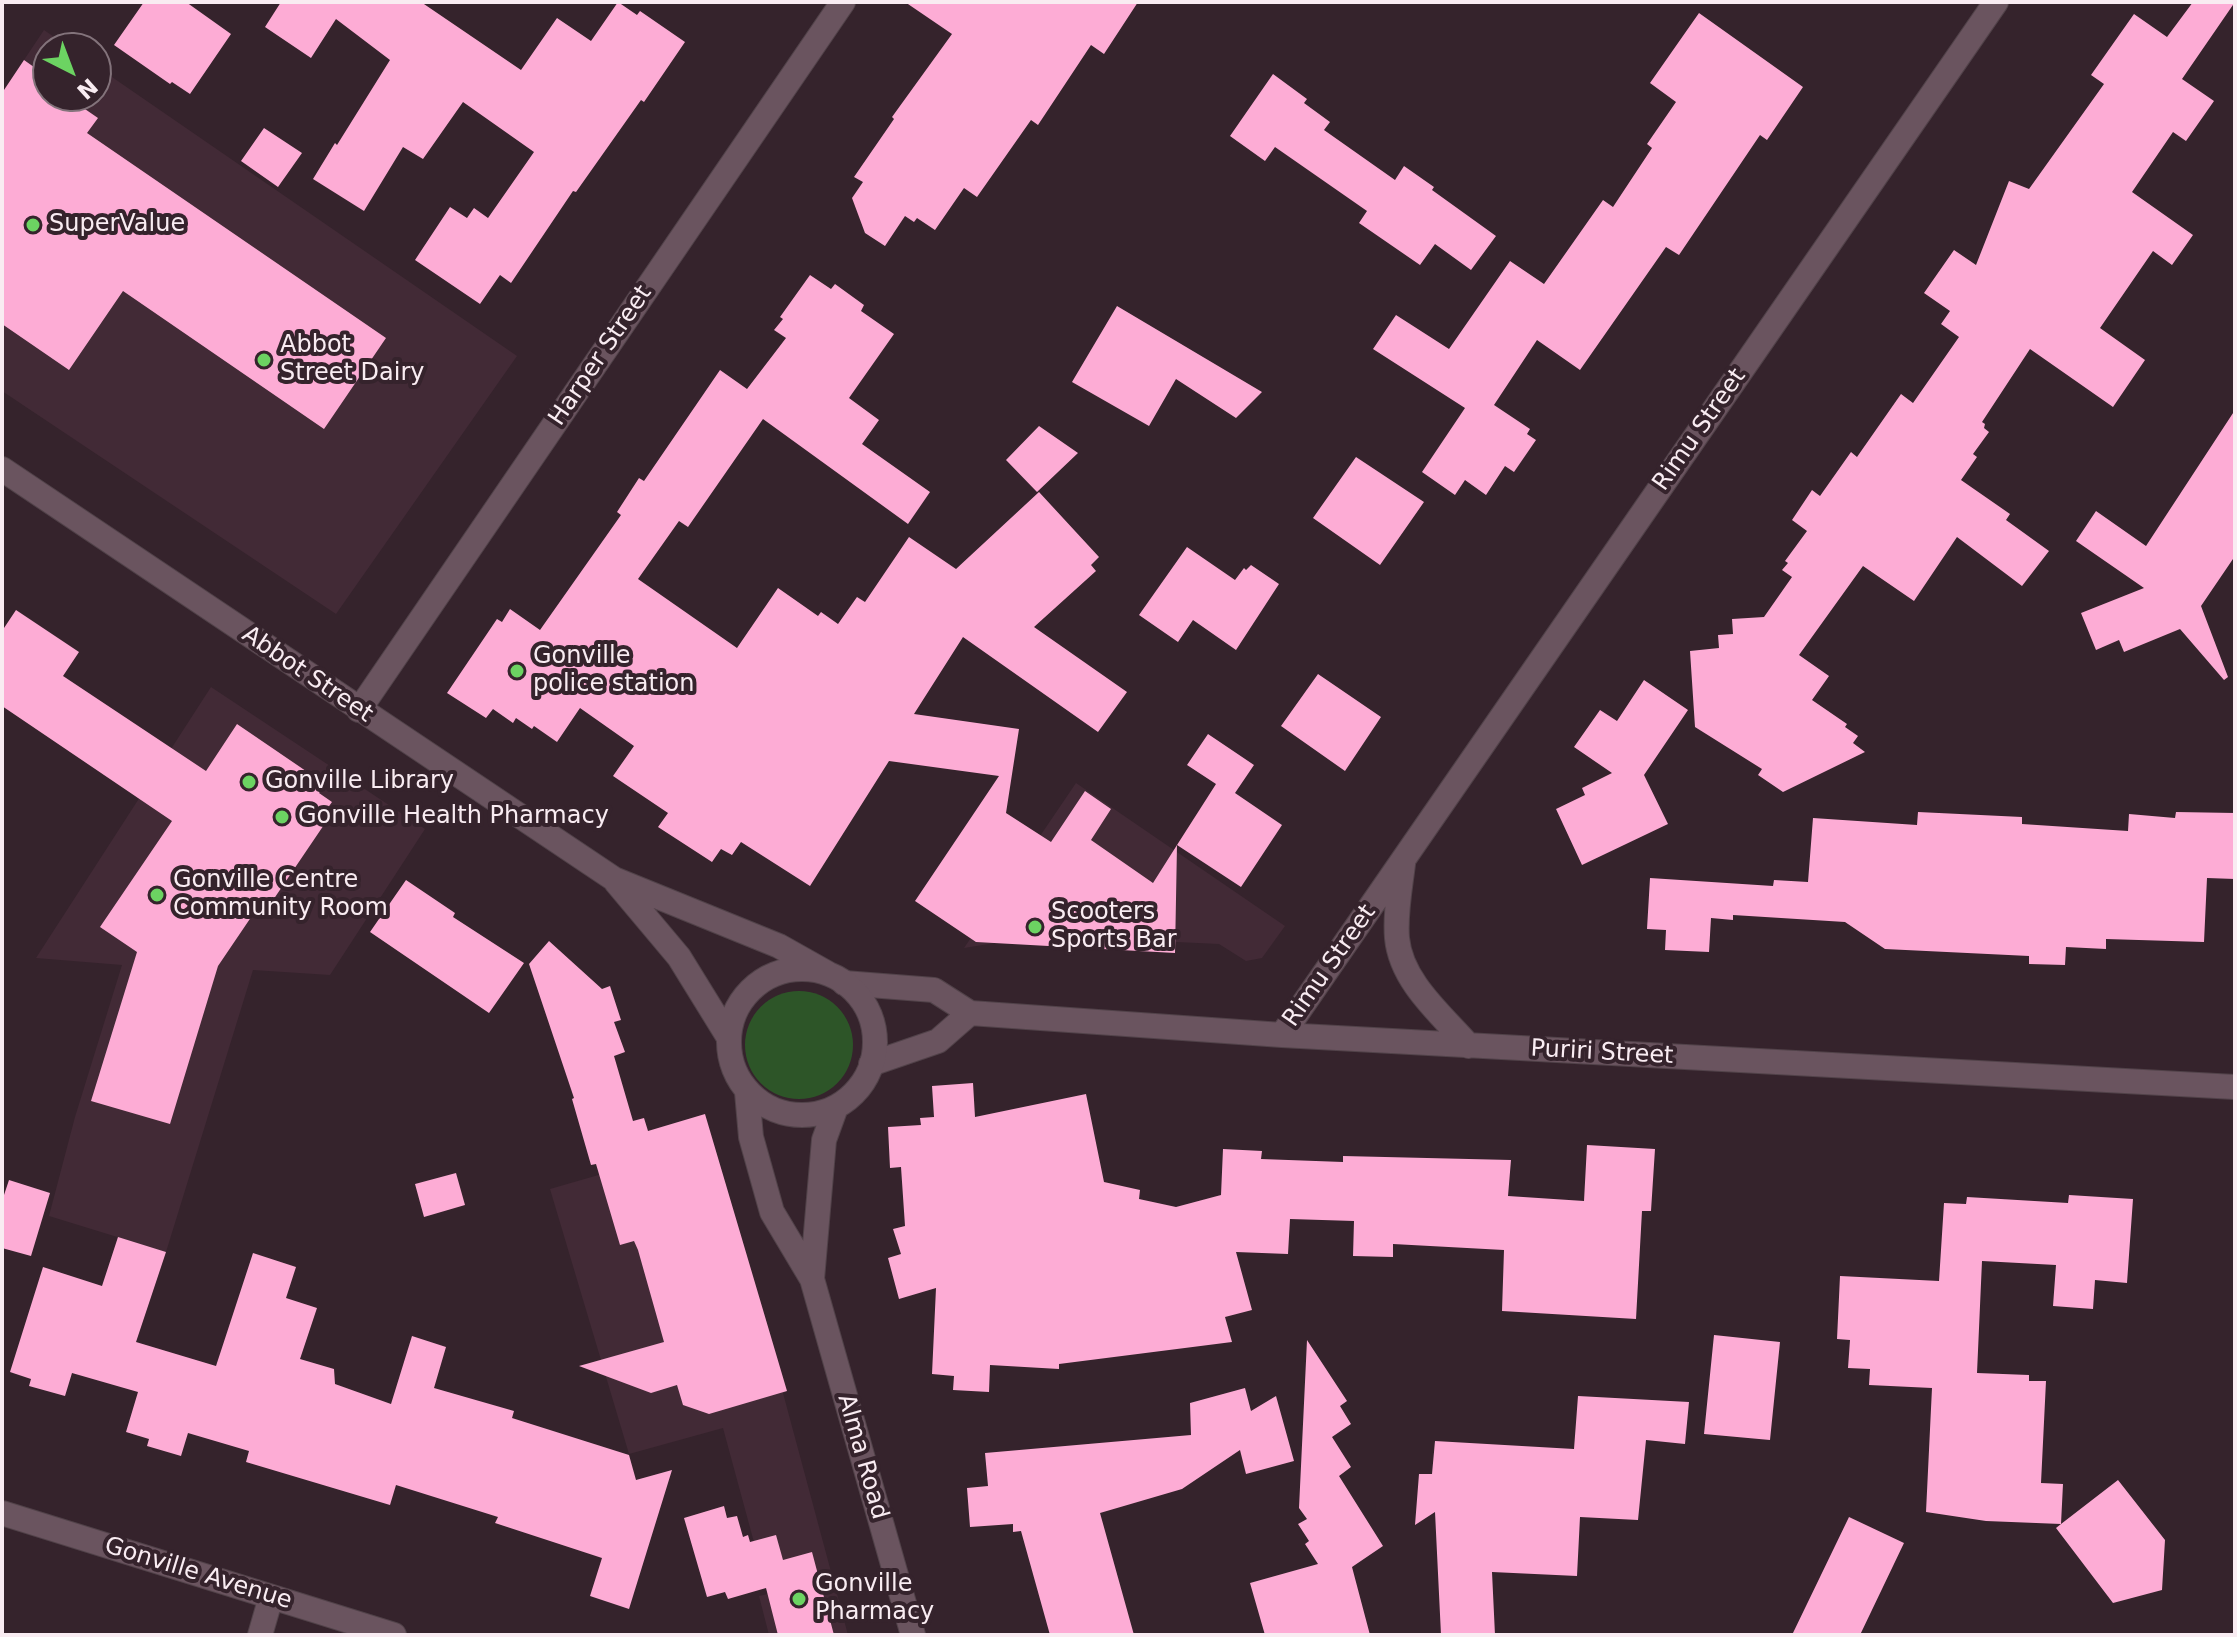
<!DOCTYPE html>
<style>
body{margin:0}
#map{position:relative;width:2237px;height:1637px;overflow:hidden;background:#35232c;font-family:"DejaVu Sans",sans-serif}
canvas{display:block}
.frame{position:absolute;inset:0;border:4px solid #f9ecf2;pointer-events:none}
.north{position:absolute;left:32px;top:32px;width:80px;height:80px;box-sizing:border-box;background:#35232c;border:2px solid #83737b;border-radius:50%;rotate:138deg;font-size:22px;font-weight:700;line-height:32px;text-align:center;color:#f9ecf2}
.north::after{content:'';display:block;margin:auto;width:28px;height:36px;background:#6cd362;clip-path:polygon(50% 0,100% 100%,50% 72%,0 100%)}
</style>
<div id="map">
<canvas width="2237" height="1637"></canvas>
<div class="frame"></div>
<div class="north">N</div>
</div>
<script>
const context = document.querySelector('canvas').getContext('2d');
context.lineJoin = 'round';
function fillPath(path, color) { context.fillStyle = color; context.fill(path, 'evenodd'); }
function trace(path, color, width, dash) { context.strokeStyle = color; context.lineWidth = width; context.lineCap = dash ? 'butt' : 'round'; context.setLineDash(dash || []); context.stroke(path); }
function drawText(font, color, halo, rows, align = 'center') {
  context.font = font + ' "DejaVu Sans",sans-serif'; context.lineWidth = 8; context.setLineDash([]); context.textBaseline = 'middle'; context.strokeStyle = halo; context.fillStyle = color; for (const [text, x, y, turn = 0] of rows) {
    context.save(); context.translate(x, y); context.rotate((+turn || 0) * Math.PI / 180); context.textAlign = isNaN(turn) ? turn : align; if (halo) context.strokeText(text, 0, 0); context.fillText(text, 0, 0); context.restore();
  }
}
fillPath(new Path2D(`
 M 44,30 L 70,48 L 48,48 L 48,96 L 96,96 L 96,66 L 517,356 L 336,614 L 2,391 L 2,93 Z
 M 211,687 L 425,829 L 330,975 L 253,970 L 166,1252 L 49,1216 L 75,1117 L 122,965 L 36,958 Z
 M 1076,783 L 1285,926 L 1262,958 L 1246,961 L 1219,944 L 1176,942 L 1175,946 L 995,943 L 964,948 Z
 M 713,1142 L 787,1391 L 783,1393 L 848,1635 L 769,1635 L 759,1596 L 768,1594 L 723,1428 L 629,1454 L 550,1189 Z`), '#422a36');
fillPath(new Path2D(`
 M745 1045a54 54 0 1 1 108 0a54 54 0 1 1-108 0Z`), '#2d5528');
fillPath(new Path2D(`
 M 144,2 L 186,2 L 231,34 L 190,94 L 172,82 L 170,84 L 114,45 Z
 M 281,2 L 421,2 L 521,70 L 557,18 L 591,41 L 618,2 L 637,15 L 640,11 L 685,42 L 644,102 L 641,100 L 576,192 L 573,191 L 511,283 L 500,275 L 480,304 L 415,260 L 450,207 L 467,218 L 474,208 L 488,218 L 534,152 L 463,102 L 423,159 L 403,147 L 364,211 L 313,179 L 335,143 L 337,145 L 390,60 L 336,19 L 311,58 L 265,27 Z
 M 905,2 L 1138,2 L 1104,54 L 1091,45 L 1038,125 L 1031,120 L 977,197 L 964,188 L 935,230 L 917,218 L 914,222 L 905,216 L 885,246 L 865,233 L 852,198 L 863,182 L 854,177 L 894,119 L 892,117 L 952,34 Z
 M 2193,2 L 2235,2 L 2182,79 L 2214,101 L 2186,141 L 2173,132 L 2132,192 L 2193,235 L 2172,265 L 2153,251 L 2100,328 L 2145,360 L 2113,407 L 2030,349 L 1982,422 L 1985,424 L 1984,428 L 1989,432 L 1973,454 L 1977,457 L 1961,480 L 2010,514 L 2006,520 L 2049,551 L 2022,586 L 1957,537 L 1914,601 L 1863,566 L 1799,655 L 1829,676 L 1812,700 L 1847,724 L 1845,727 L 1858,736 L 1853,743 L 1865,752 L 1783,792 L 1758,775 L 1762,769 L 1695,727 L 1690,651 L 1719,648 L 1718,635 L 1733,634 L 1732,619 L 1764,617 L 1792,577 L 1782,570 L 1788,563 L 1785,561 L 1807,531 L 1792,520 L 1812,490 L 1820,496 L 1851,452 L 1857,457 L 1901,394 L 1913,403 L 1959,337 L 1941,324 L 1950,311 L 1924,293 L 1954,250 L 1976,265 L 2009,181 L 2029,189 L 2104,84 L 2091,75 L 2134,14 L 2167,37 Z
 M 1699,13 L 1803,87 L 1767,140 L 1760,135 L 1679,255 L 1666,247 L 1580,370 L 1537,340 L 1494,405 L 1530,429 L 1527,434 L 1536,440 L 1514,472 L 1505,466 L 1486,495 L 1465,480 L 1455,495 L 1422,472 L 1465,408 L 1373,349 L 1396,315 L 1449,349 L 1510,261 L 1544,284 L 1603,200 L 1613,207 L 1652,148 L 1647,144 L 1676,102 L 1650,83 Z
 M 24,60 L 48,77 L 48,96 L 66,96 L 98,118 L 87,133 L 386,338 L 324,429 L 123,291 L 69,370 L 2,324 L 2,93 Z
 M 1273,74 L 1307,99 L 1304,103 L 1330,122 L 1324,130 L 1395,180 L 1404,166 L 1434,187 L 1432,190 L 1496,236 L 1471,270 L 1435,244 L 1420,265 L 1359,223 L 1367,211 L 1275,147 L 1265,161 L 1230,136 Z
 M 264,128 L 302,153 L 278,187 L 241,161 Z
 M 810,275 L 831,289 L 835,284 L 864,305 L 861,311 L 894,334 L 849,398 L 879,420 L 862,444 L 930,492 L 908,524 L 763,419 L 688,527 L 679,521 L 638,579 L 737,648 L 778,588 L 818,616 L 821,612 L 838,624 L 857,597 L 865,602 L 909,537 L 956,569 L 1039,492 L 1099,557 L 1091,565 L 1096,571 L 1034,627 L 1127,692 L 1098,732 L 963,637 L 914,714 L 1019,729 L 1006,813 L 1051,842 L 1085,791 L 1111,809 L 1091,840 L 1153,883 L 1177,845 L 1175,953 L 976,942 L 915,901 L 999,776 L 889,761 L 810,886 L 741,842 L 732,855 L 721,849 L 712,862 L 658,827 L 668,813 L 613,776 L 634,746 L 580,708 L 557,742 L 534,726 L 532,729 L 516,718 L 513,723 L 493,709 L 486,718 L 447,693 L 497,619 L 502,622 L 510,609 L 540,630 L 621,515 L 617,512 L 639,478 L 644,481 L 720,370 L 747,389 L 786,338 L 774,330 L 783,319 L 780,317 Z
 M 1117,306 L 1262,392 L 1236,418 L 1176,379 L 1149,426 L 1072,382 Z
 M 2235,410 L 2235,556 L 2201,606 L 2228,677 L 2224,680 L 2180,629 L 2124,652 L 2119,640 L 2096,650 L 2081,613 L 2144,588 L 2076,541 L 2096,511 L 2146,546 Z
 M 1039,426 L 1078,453 L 1037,492 L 1006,460 Z
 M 1356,457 L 1424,502 L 1380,565 L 1313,518 Z
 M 1187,547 L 1235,580 L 1244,568 L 1246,570 L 1251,565 L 1279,584 L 1236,650 L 1193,620 L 1178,642 L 1139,615 Z
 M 16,610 L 79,652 L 63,676 L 206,771 L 237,724 L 325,784 L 319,793 L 332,802 L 327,809 L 332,813 L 267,909 L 260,904 L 218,966 L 170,1124 L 91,1101 L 137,952 L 100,927 L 172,821 L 2,706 L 2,631 Z
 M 1318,674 L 1381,717 L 1345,771 L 1281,726 Z
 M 1644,680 L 1688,710 L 1644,775 L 1668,824 L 1582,865 L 1556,809 L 1585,795 L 1582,788 L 1612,773 L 1574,747 L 1600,710 L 1617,721 Z
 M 1208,734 L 1254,765 L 1235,793 L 1282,825 L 1241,887 L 1177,845 L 1216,784 L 1187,765 Z
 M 1918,812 L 2022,817 L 2022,824 L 2128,831 L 2129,814 L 2175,818 L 2176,812 L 2235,813 L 2235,879 L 2207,878 L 2204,942 L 2106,939 L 2106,949 L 2066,947 L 2065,965 L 2029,964 L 2029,956 L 1885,949 L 1845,922 L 1733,915 L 1733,920 L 1711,918 L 1709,952 L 1665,950 L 1666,930 L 1647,929 L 1650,878 L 1773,886 L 1774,880 L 1808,882 L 1813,818 L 1917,825 Z
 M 406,880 L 455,913 L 453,917 L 524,963 L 489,1013 L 370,932 Z
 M 549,941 L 602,989 L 610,986 L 621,1020 L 614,1022 L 625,1052 L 614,1056 L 633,1121 L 644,1118 L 648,1131 L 705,1114 L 787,1391 L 709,1414 L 683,1405 L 677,1385 L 651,1393 L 579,1366 L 664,1342 L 638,1250 L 634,1241 L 620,1245 L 596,1164 L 591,1165 L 572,1099 L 574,1098 L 529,964 Z
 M 973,1083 L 975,1117 L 1086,1094 L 1104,1182 L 1140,1190 L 1139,1199 L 1176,1207 L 1221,1195 L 1223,1149 L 1262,1151 L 1261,1159 L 1343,1162 L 1343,1156 L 1511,1160 L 1508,1196 L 1584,1201 L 1587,1145 L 1655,1149 L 1651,1211 L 1642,1211 L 1636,1319 L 1502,1311 L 1504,1250 L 1393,1244 L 1393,1257 L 1353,1256 L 1354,1221 L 1290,1219 L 1288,1254 L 1236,1252 L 1252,1310 L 1225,1317 L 1232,1342 L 1059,1364 L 1059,1369 L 990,1365 L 989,1392 L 953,1390 L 954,1376 L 932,1374 L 936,1288 L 899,1299 L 888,1258 L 901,1254 L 893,1229 L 905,1226 L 901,1167 L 890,1168 L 888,1127 L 921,1125 L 920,1118 L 934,1117 L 932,1086 Z
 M 456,1173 L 465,1205 L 424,1217 L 415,1184 Z
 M 9,1180 L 50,1193 L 31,1256 L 2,1248 L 2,1201 Z
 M 2069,1195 L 2133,1199 L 2127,1283 L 2095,1280 L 2093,1309 L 2053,1306 L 2056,1265 L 1982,1261 L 1977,1373 L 2029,1375 L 2029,1381 L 2046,1381 L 2041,1483 L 2063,1484 L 2061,1524 L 2118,1480 L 2165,1540 L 2162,1590 L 2113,1603 L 2056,1528 L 2061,1524 L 1986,1521 L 1926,1512 L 1932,1388 L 1869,1385 L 1870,1369 L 1848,1368 L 1850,1340 L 1837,1339 L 1840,1276 L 1939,1281 L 1944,1203 L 1966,1204 L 1967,1197 L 2068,1203 Z
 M 118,1237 L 166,1252 L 136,1342 L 216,1366 L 253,1253 L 296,1267 L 286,1298 L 317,1308 L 300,1359 L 334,1369 L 335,1384 L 391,1404 L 412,1336 L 446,1347 L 434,1388 L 514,1411 L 512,1418 L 629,1455 L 636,1480 L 672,1470 L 629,1609 L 590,1596 L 602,1558 L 495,1523 L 498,1517 L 396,1485 L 390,1505 L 246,1462 L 249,1451 L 188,1433 L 181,1456 L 147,1446 L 149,1439 L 126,1432 L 138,1392 L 72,1373 L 65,1396 L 29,1386 L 31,1379 L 10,1372 L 43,1267 L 102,1286 Z
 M 1714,1335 L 1780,1342 L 1770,1440 L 1704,1434 Z
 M 1307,1340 L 1347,1401 L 1340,1406 L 1351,1424 L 1332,1437 L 1351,1467 L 1339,1476 L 1383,1546 L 1352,1567 L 1370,1635 L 1265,1635 L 1250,1583 L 1318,1564 L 1305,1544 L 1309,1541 L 1298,1524 L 1307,1519 L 1299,1508 Z
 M 1245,1388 L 1251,1411 L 1276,1396 L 1294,1461 L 1246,1474 L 1240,1450 L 1182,1489 L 1100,1513 L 1134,1635 L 1050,1635 L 1021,1531 L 1013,1532 L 1013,1524 L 970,1527 L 967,1488 L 988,1486 L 985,1453 L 1191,1435 L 1190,1403 Z
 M 1578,1396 L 1689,1402 L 1685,1444 L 1646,1440 L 1638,1520 L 1580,1517 L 1577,1576 L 1492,1572 L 1495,1635 L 1441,1635 L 1435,1512 L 1415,1525 L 1419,1474 L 1432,1474 L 1435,1441 L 1574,1449 Z
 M 724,1506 L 727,1518 L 737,1516 L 743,1537 L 748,1535 L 750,1542 L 776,1535 L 783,1560 L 812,1552 L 834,1635 L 778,1635 L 766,1588 L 728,1599 L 725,1592 L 707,1597 L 684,1518 Z
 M 1849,1517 L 1904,1543 L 1860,1635 L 1792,1635 Z`), '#fdacd5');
const minor = new Path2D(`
 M 359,710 L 843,2
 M 1403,864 C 1400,889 1395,913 1397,938 C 1401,982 1442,1015 1469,1046
 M 844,983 L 934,990 L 970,1013 L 1282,1035 L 2235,1087
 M 1282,1035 L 1996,2
 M 871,1064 L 938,1041 L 970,1013
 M 2,1513 L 394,1635
 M 260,1635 L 271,1597`);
const tertiary = new Path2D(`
 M 2,469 L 614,879 L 779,946 L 827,973
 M 616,882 L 679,957 L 729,1038
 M729 1042a73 73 0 1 1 146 0a73 73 0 1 1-146 0Z
 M 747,1092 L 751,1137 L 772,1212 L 812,1279 L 913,1635
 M 812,1279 L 824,1140 L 836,1107`);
trace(minor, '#514249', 26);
trace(tertiary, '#514249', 26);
trace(minor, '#6a545f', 24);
trace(tertiary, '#6a545f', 24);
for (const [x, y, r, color] of [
 [33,225,8,"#6cd362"],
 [264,360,8,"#6cd362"],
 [517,671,8,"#6cd362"],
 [249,782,8,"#6cd362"],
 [282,817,8,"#6cd362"],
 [157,895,8,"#6cd362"],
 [1035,927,8,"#6cd362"],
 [799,1599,8,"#6cd362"]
]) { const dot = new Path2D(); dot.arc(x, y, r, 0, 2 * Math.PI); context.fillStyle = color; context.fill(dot); trace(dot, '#35232c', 3); }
drawText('24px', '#f9ecf2', '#35232c', [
 ["SuperValue",49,225],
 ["Abbot",280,346],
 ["Street Dairy",280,374],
 ["Gonville",533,657],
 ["police station",533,685],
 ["Gonville Library",265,782],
 ["Gonville Health Pharmacy",298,817],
 ["Gonville Centre",173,881],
 ["Community Room",173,909],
 ["Scooters",1051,913],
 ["Sports Bar",1051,941],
 ["Gonville",815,1585],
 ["Pharmacy",815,1613]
], 'left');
drawText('24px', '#f9ecf2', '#35232c', [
 ["Harper Street",601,356,-56],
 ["Rimu Street",1700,430,-55],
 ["Abbot Street",307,675,34],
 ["Rimu Street",1330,966,-55],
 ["Puriri Street",1602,1053,3],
 ["Alma Road",862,1457,74],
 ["Gonville Avenue",198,1574,17]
]);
</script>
